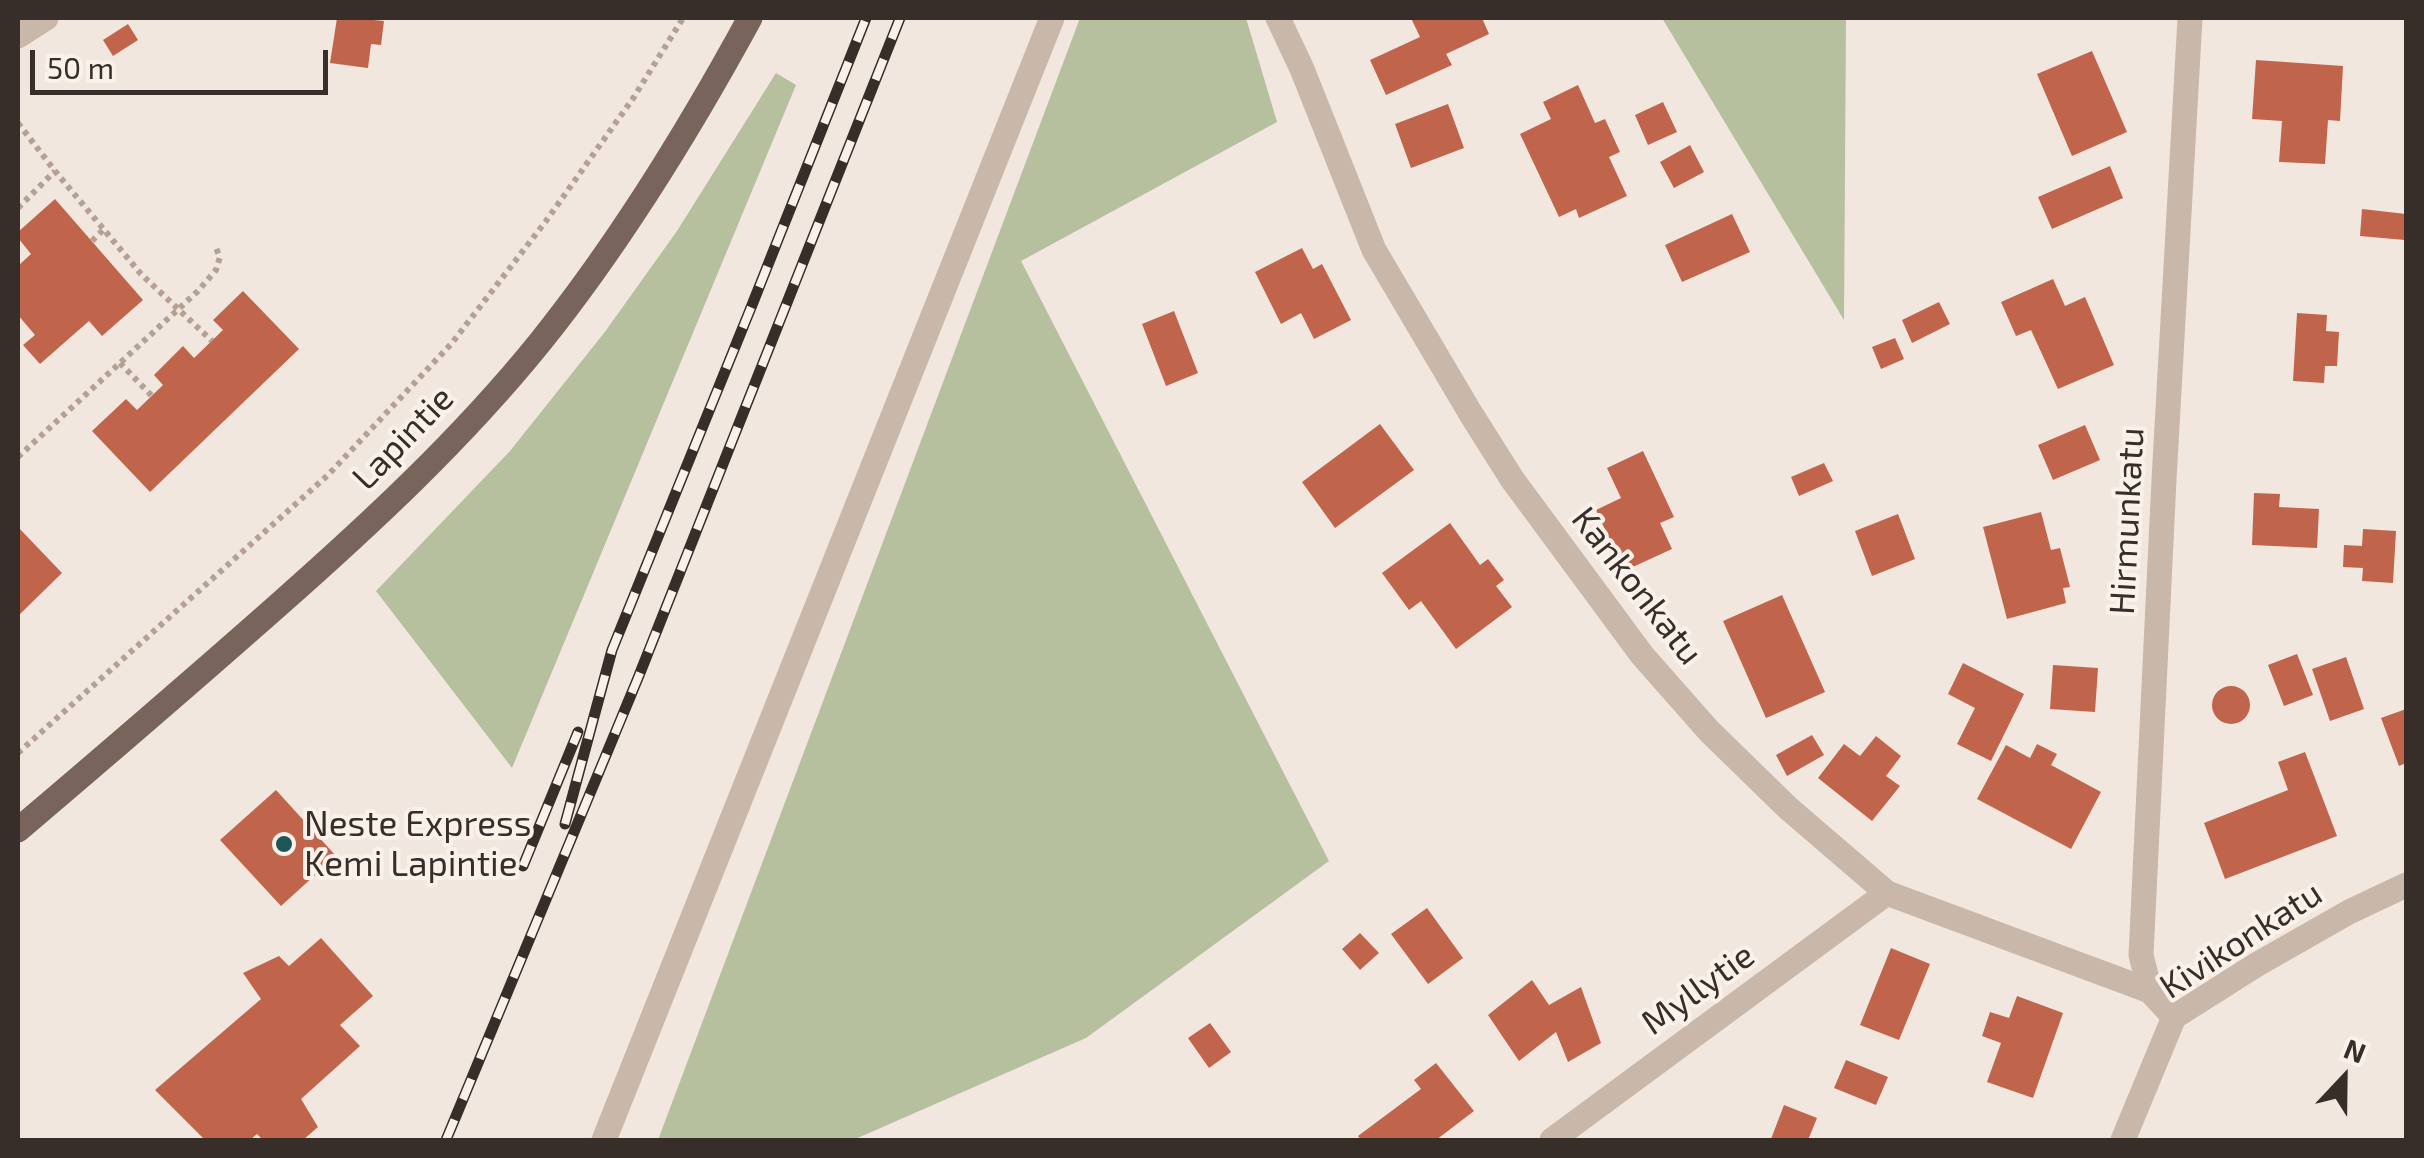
<!DOCTYPE html>
<style>
body{margin:0}
#map{position:relative;width:2424px;height:1158px;overflow:hidden;background:#f1e7de;font-family:"Exo 2",sans-serif}
canvas{display:block}
.frame{position:absolute;inset:0;border:20px solid #372d29;pointer-events:none}
.north{position:absolute;left:2294px;top:1028px;width:100px;height:100px;-webkit-text-stroke:8px #f9f1ea;paint-order:stroke;rotate:22deg;font-size:28px;font-weight:700;line-height:40px;text-align:center;color:#372d29}
.north::after{content:'';display:block;margin:auto;width:35px;height:45px;background:#372d29;clip-path:polygon(50% 0,100% 100%,50% 72%,0 100%)}
.scale{position:absolute;left:30px;top:50px;width:298px;height:45px;box-sizing:border-box;border:5px solid #372d29;border-top:0;padding-left:12px;font-size:30px;line-height:35px;white-space:nowrap;color:#372d29;-webkit-text-stroke:8px #f9f1ea;paint-order:stroke}
</style>
<div id="map">
<canvas width="2424" height="1158"></canvas>
<div class="frame"></div>
<div class="north">N</div>
<div class="scale">50 m</div>
</div>
<script>
const context = document.querySelector('canvas').getContext('2d');
context.lineJoin = 'round';
function fillPath(path, color) { context.fillStyle = color; context.fill(path, 'evenodd'); }
function trace(path, color, width, dash) { context.strokeStyle = color; context.lineWidth = width; context.lineCap = dash ? 'butt' : 'round'; context.setLineDash(dash || []); context.stroke(path); }
function drawText(font, color, halo, rows, align = 'center') {
  context.font = font + ' "Exo 2",sans-serif'; context.lineWidth = 8; context.setLineDash([]); context.textBaseline = 'middle'; context.strokeStyle = halo; context.fillStyle = color; for (const [text, x, y, turn = 0] of rows) {
    context.save(); context.translate(x, y); context.rotate((+turn || 0) * Math.PI / 180); context.textAlign = isNaN(turn) ? turn : align; if (halo) context.strokeText(text, 0, 0); context.fillText(text, 0, 0); context.restore();
  }
}
fillPath(new Path2D(`
 M 1080,18 L 1246,18 L 1277,122 L 1021,261 L 1329,861 L 1086,1038 L 853,1140 L 658,1140 Z
 M 1662,18 L 1846,18 L 1844,320 Z
 M 776,73 L 796,85 L 512,768 L 376,591 L 510,451 L 604,333 L 677,231 Z`), '#b6c09e');
fillPath(new Path2D(`
 M 337,18 L 375,18 L 374,20 L 384,21 L 381,45 L 371,44 L 368,68 L 330,63 Z
 M 1411,18 L 1482,18 L 1489,34 L 1446,54 L 1452,65 L 1386,95 L 1370,60 L 1420,37 Z
 M 128,24 L 138,40 L 113,56 L 103,40 Z
 M 2092,51 L 2127,132 L 2072,156 L 2037,74 Z
 M 2256,60 L 2343,66 L 2340,121 L 2328,120 L 2325,164 L 2279,162 L 2282,121 L 2252,119 Z
 M 1578,85 L 1595,123 L 1605,119 L 1620,152 L 1609,157 L 1627,196 L 1579,218 L 1576,209 L 1559,217 L 1520,134 L 1551,119 L 1543,102 Z
 M 1663,102 L 1677,132 L 1648,145 L 1635,115 Z
 M 1448,104 L 1464,148 L 1411,168 L 1395,124 Z
 M 1690,145 L 1704,172 L 1674,188 L 1660,162 Z
 M 2110,166 L 2123,198 L 2052,229 L 2038,197 Z
 M 55,199 L 143,300 L 102,336 L 89,321 L 40,364 L 23,345 L 35,335 L 18,315 L 18,266 L 31,254 L 18,238 L 18,232 Z
 M 2362,209 L 2406,214 L 2405,240 L 2360,236 Z
 M 1732,214 L 1750,252 L 1682,282 L 1665,245 Z
 M 1302,248 L 1313,269 L 1322,264 L 1351,320 L 1314,339 L 1301,313 L 1281,324 L 1255,272 Z
 M 2053,279 L 2065,306 L 2085,297 L 2114,365 L 2058,389 L 2031,330 L 2016,336 L 2001,302 Z
 M 243,291 L 299,349 L 150,492 L 92,431 L 126,399 L 137,410 L 163,385 L 154,375 L 183,346 L 194,358 L 223,330 L 213,320 Z
 M 1939,302 L 1950,324 L 1912,343 L 1902,320 Z
 M 1174,311 L 1198,373 L 1166,386 L 1142,324 Z
 M 2297,313 L 2327,315 L 2326,331 L 2339,332 L 2337,366 L 2325,366 L 2324,383 L 2293,381 Z
 M 1895,338 L 1904,359 L 1881,369 L 1872,347 Z
 M 1380,424 L 1414,470 L 1335,528 L 1302,482 Z
 M 2085,425 L 2100,460 L 2053,480 L 2038,445 Z
 M 1643,451 L 1674,517 L 1660,523 L 1672,549 L 1624,571 L 1596,510 L 1621,498 L 1607,468 Z
 M 1824,463 L 1833,481 L 1799,496 L 1791,477 Z
 M 2254,493 L 2280,494 L 2279,507 L 2319,509 L 2317,548 L 2252,545 Z
 M 2041,512 L 2051,550 L 2060,548 L 2070,587 L 2063,588 L 2066,603 L 2007,619 L 1983,527 Z
 M 1898,514 L 1915,559 L 1872,576 L 1855,531 Z
 M 1450,523 L 1480,565 L 1488,559 L 1504,580 L 1496,586 L 1512,607 L 1456,649 L 1421,601 L 1409,610 L 1382,573 Z
 M 18,527 L 62,573 L 18,616 Z
 M 2363,529 L 2396,531 L 2393,583 L 2362,581 L 2363,568 L 2343,567 L 2344,545 L 2362,546 Z
 M 1782,595 L 1825,692 L 1766,718 L 1723,621 Z
 M 2297,654 L 2313,695 L 2284,706 L 2268,665 Z
 M 2346,657 L 2364,709 L 2330,721 L 2312,669 Z
 M 1963,663 L 2024,694 L 1991,761 L 1957,744 L 1975,708 L 1948,694 Z
 M 2053,665 L 2098,668 L 2095,712 L 2050,709 Z
 M2212 705a19 19 0 1 1 38 0a19 19 0 1 1-38 0Z
 M 2406,709 L 2406,763 L 2399,766 L 2381,718 Z
 M 1812,735 L 1824,755 L 1787,776 L 1776,755 Z
 M 1876,736 L 1901,756 L 1886,776 L 1900,786 L 1872,821 L 1818,778 L 1844,744 L 1860,756 Z
 M 2037,744 L 2057,754 L 2051,765 L 2101,792 L 2071,849 L 1977,799 L 2006,745 L 2030,758 Z
 M 2305,752 L 2337,836 L 2225,879 L 2204,823 L 2288,790 L 2278,762 Z
 M 276,790 L 336,856 L 281,906 L 220,840 Z
 M 1427,908 L 1463,958 L 1428,984 L 1391,934 Z
 M 1360,933 L 1379,953 L 1360,970 L 1342,949 Z
 M 321,938 L 373,996 L 340,1025 L 360,1046 L 301,1099 L 318,1127 L 303,1140 L 263,1140 L 257,1134 L 250,1140 L 205,1140 L 155,1090 L 261,999 L 243,973 L 279,956 L 289,966 Z
 M 1891,948 L 1930,964 L 1899,1040 L 1860,1025 Z
 M 1532,980 L 1549,1005 L 1581,987 L 1601,1043 L 1568,1062 L 1556,1032 L 1519,1061 L 1488,1015 Z
 M 2017,996 L 2063,1013 L 2033,1098 L 1987,1082 L 2001,1043 L 1982,1036 L 1990,1012 L 2009,1018 Z
 M 1210,1023 L 1231,1052 L 1209,1068 L 1188,1038 Z
 M 1846,1060 L 1888,1077 L 1876,1105 L 1834,1088 Z
 M 1436,1063 L 1474,1111 L 1436,1140 L 1361,1140 L 1358,1136 L 1421,1089 L 1414,1080 Z
 M 1784,1105 L 1817,1118 L 1808,1140 L 1771,1139 Z`), '#c1644c');
trace(new Path2D(`
 M 18,123 L 55,171 L 141,274 L 212,341
 M 18,208 L 55,171
 M 92,241 L 104,229
 M 120,363 L 152,396
 M 18,457 L 198,291 L 216,270 L 220,257 L 216,248
 M 18,753 L 328,475 L 452,343 L 546,221 L 634,97 L 683,18`), '#b5a194', 6, [5, 5]);
trace(new Path2D(`
 M 1278,18 L 1302,69 L 1374,250 L 1471,414 L 1512,479 L 1642,655 L 1709,731 L 1788,808 L 1887,893 L 2150,991
 M 18,36 L 46,18
 M 2174,1017 L 2150,991 L 2141,955 L 2164,480 L 2190,18
 M 604,1140 L 1052,18
 M 1552,1140 L 1887,893
 M 2123,1140 L 2174,1017 L 2256,965 L 2349,912 L 2406,885`), '#c9b7aa', 25);
trace(new Path2D(`
 M 18,830 C 104,757 190,683 275,608 C 369,525 462,439 541,341 C 621,241 689,130 750,18`), '#78645b', 25);
const rail = new Path2D(`
 M 565,824 L 612,650 L 752,305 L 866,18
 M 523,866 L 578,732
 M 446,1140 L 638,678 L 900,18`);
trace(rail, '#372d29', 11);
trace(rail, '#f9f1ea', 8, [22]);
for (const [x, y, r, color] of [
 [284,844,10,"#205557"]
]) { const dot = new Path2D(); dot.arc(x, y, r, 0, 2 * Math.PI); context.fillStyle = color; context.fill(dot); trace(dot, '#f9f1ea', 4); }
drawText('35px', '#372d29', '#f9f1ea', [
 ["Lapintie",403,438,-46],
 ["Hirmunkatu",2127,521,-87],
 ["Kankonkatu",1637,586,52],
 ["Kivikonkatu",2241,940,-33],
 ["Myllytie",1698,989,-36]
]);
drawText('35px', '#372d29', '#f9f1ea', [
 ["Neste Express",304,824],
 ["Kemi Lapintie",304,864]
], 'left');
</script>
